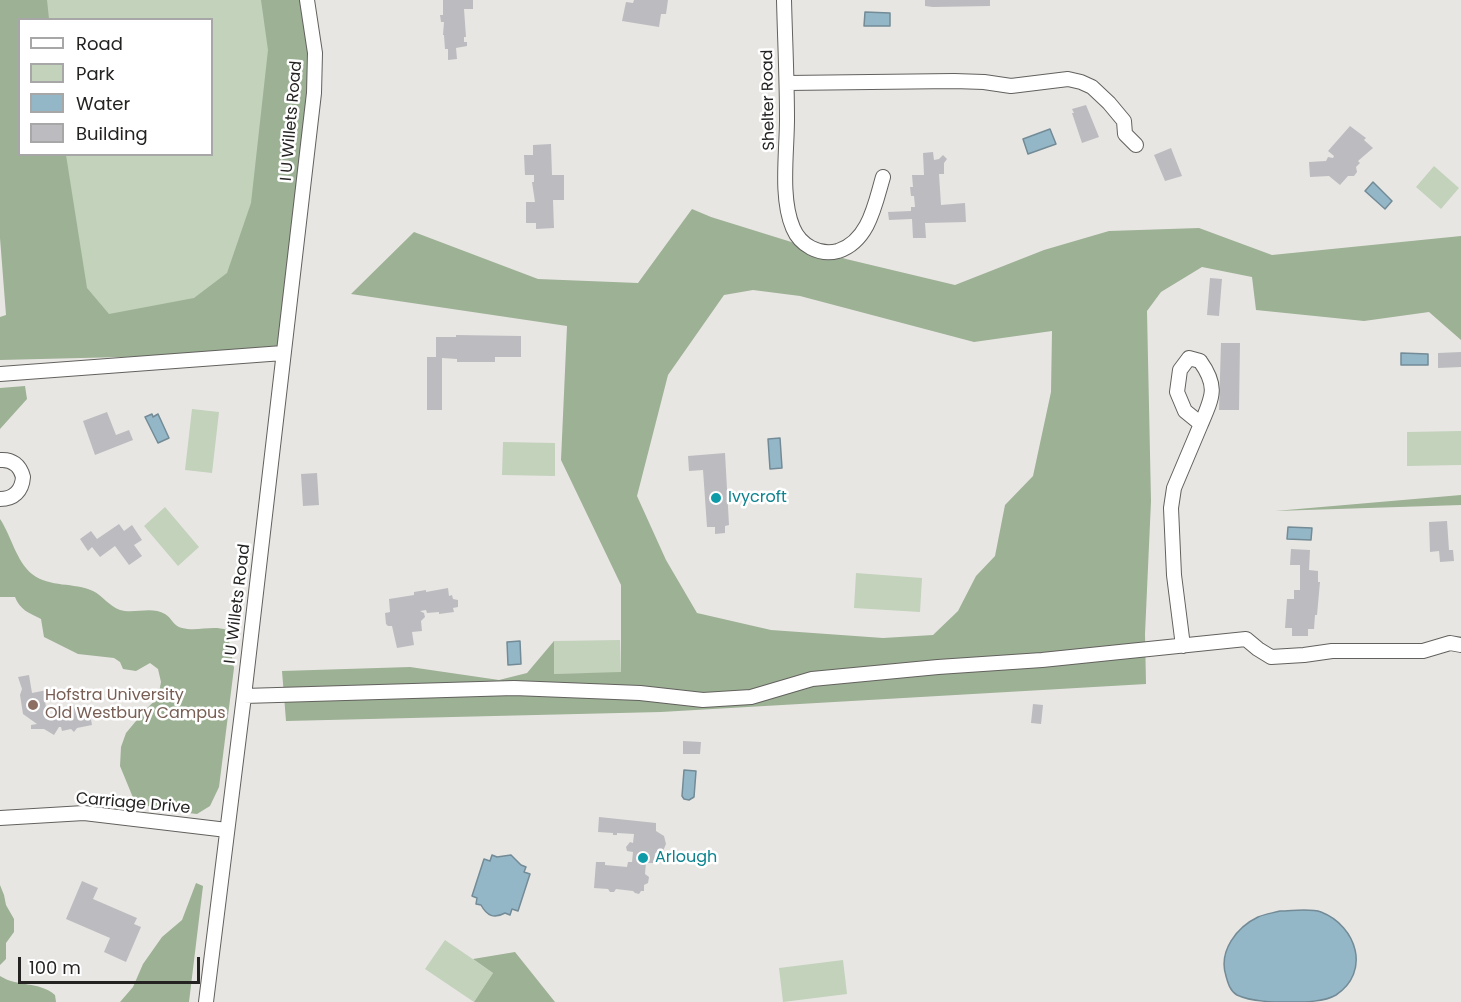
<!DOCTYPE html>
<style>
body{margin:0}
#map{position:relative;width:1461px;height:1002px;overflow:hidden;background:#e8e6e3;font-family:Poppins,sans-serif}
canvas{display:block}
.legend{position:absolute;left:18px;top:18px;width:195px;height:138px;box-sizing:border-box;background:#fff;border:2px solid #a7a7a7;margin:0;padding:8px 10px;list-style:none;font-size:18px;color:#242322}
.legend li{display:flex;align-items:center;gap:12px;height:30px}
.legend b{width:30px;border:2px solid #a7a7a7}
.scale{position:absolute;left:18px;top:957px;width:182px;height:27px;box-sizing:border-box;border:3px solid #242322;border-top:0;padding-left:8px;font-size:18px;line-height:21px;white-space:nowrap;color:#242322;-webkit-text-stroke:4px #fff;paint-order:stroke}
</style>
<div id="map">
<canvas width="1461" height="1002"></canvas>
<ul class="legend">
<li><b style="height:8px;background:#fff"></b>Road</li>
<li><b style="height:16px;background:#c2d2bb"></b>Park</li>
<li><b style="height:16px;background:#94b7c8"></b>Water</li>
<li><b style="height:16px;background:#bcbbbf"></b>Building</li>
</ul>
<div class="scale">100 m</div>
</div>
<script>
const context = document.querySelector('canvas').getContext('2d');
context.lineJoin = 'round';
function fillPath(path, color) { context.fillStyle = color; context.fill(path, 'evenodd'); }
function trace(path, color, width, dash) { context.strokeStyle = color; context.lineWidth = width; context.lineCap = dash ? 'butt' : 'round'; context.setLineDash(dash || []); context.stroke(path); }
function drawText(font, color, halo, rows, align = 'center') {
  context.font = font + ' Poppins,sans-serif'; context.lineWidth = 5; context.setLineDash([]); context.textBaseline = 'middle'; context.strokeStyle = halo; context.fillStyle = color; for (const [text, x, y, turn = 0] of rows) {
    context.save(); context.translate(x, y); context.rotate((+turn || 0) * Math.PI / 180); context.textAlign = isNaN(turn) ? turn : align; if (halo) context.strokeText(text, 0, 0); context.fillText(text, 0, 0); context.restore();
  }
}
fillPath(new Path2D(`
 M 39,0 L 278,0 L 245,308 L 78,320 L 58,155 L 212,154 L 212,20 L 42,19 Z
 M 1434,166 L 1459,188 L 1441,209 L 1416,187 Z
 M 192,409 L 219,412 L 212,473 L 185,470 Z
 M 1461,431 L 1461,465 L 1407,466 L 1407,432 Z
 M 503,442 L 555,443 L 555,476 L 502,475 Z
 M 165,507 L 199,547 L 178,566 L 144,526 Z
 M 856,573 L 922,578 L 920,612 L 854,608 Z
 M 620,640 L 621,673 L 554,674 L 554,641 Z
 M 445,940 L 493,973 L 474,1002 L 425,969 Z
 M 843,960 L 847,994 L 783,1002 L 779,968 Z`), '#c2d2bb');
fillPath(new Path2D(`
 M 0,0 L 47,0 L 49,19 L 20,20 L 20,154 L 66,155 L 87,288 L 109,314 L 194,298 L 227,273 L 251,203 L 268,50 L 261,0 L 307,0 L 314,41 L 283,353 L 0,360 L 0,317 L 6,315 L 0,238 Z
 M 692,209 L 711,217 L 846,259 L 955,285 L 1044,250 L 1109,231 L 1199,228 L 1272,255 L 1461,236 L 1461,340 L 1429,312 L 1364,321 L 1256,310 L 1252,277 L 1202,267 L 1161,292 L 1147,311 L 1151,501 L 1145,634 L 1146,684 L 661,712 L 286,721 L 282,671 L 410,667 L 499,680 L 527,673 L 554,641 L 554,674 L 621,672 L 621,585 L 561,460 L 567,326 L 351,294 L 414,232 L 538,279 L 638,283 ZM 753,290 L 800,296 L 974,342 L 1052,331 L 1051,392 L 1033,476 L 1005,505 L 995,556 L 976,576 L 958,611 L 933,635 L 883,638 L 771,630 L 697,613 L 666,560 L 637,496 L 668,375 L 724,295 Z
 M 25,386 L 27,399 L 0,429 L 0,388 Z
 M 1461,495 L 1461,505 L 1275,511 Z
 M 0,519 C 11,535 16,561 32,574 C 50,588 74,582 93,591 C 103,596 109,606 120,610 C 134,614 152,606 165,614 C 172,618 173,626 182,628 C 197,632 212,625 227,630 L 234,668 L 219,787 L 210,806 L 197,814 L 172,811 L 143,805 L 134,800 L 120,766 L 121,747 L 126,733 L 146,709 L 158,698 L 161,682 L 158,669 L 150,663 L 136,671 L 123,669 L 120,662 L 114,658 L 78,654 L 44,637 L 41,619 C 29,613 20,610 15,597 L 0,597 Z
 M 196,883 L 203,886 L 189,1002 L 120,1002 L 133,987 L 143,964 L 162,937 L 182,920 Z
 M 0,885 L 4,895 L 6,905 L 14,919 L 14,932 L 6,943 L 6,959 L 0,965 Z
 M 515,952 L 555,1002 L 474,1002 L 493,973 L 473,959 Z
 M 0,976 C 17,987 39,981 55,995 L 56,1002 L 0,1002 Z`), '#9db195');
const water = new Path2D(`
 M 865,12 L 890,13 L 890,26 L 864,26 Z
 M 1050,129 L 1056,144 L 1028,154 L 1023,139 Z
 M 1373,182 L 1392,201 L 1385,209 L 1365,191 Z
 M 1401,353 L 1428,354 L 1428,365 L 1401,365 Z
 M 152,414 L 153,417 L 158,414 L 169,438 L 158,443 L 145,417 Z
 M 780,438 L 782,468 L 770,469 L 768,439 Z
 M 1288,527 L 1312,528 L 1311,540 L 1287,539 Z
 M 520,641 L 521,664 L 508,665 L 507,642 Z
 M 684,770 L 696,771 L 694,797 L 689,800 L 684,799 L 682,796 Z
 M 492,855 L 497,857 L 511,855 L 521,865 L 526,867 L 524,872 L 530,874 L 518,911 L 512,909 L 510,915 L 505,913 C 494,919 487,916 481,905 L 476,904 L 477,898 L 472,896 L 484,859 L 490,861 Z
 M 1280,911 C 1292,911 1310,908 1321,912 C 1357,926 1371,972 1336,995 C 1324,1002 1305,1002 1291,1002 C 1273,1002 1252,1002 1237,995 C 1230,991 1228,983 1226,976 C 1218,951 1237,927 1258,917 C 1265,914 1273,913 1280,911 Z`);
fillPath(water, '#94b7c8');
trace(water, '#728b96', 1.5);
fillPath(new Path2D(`
 M 443,0 L 473,0 L 473,9 L 464,9 L 466,37 L 464,37 L 464,42 L 467,42 L 467,46 L 456,48 L 457,59 L 448,60 L 448,49 L 445,49 L 444,35 L 443,35 L 444,22 L 441,22 L 440,15 L 443,15 Z
 M 634,0 L 668,0 L 666,14 L 661,14 L 659,27 L 622,21 L 626,2 L 633,3 Z
 M 925,0 L 990,0 L 990,6 L 933,7 L 925,6 Z
 M 1086,105 L 1099,137 L 1082,143 L 1072,113 L 1074,113 L 1072,109 Z
 M 1350,126 L 1366,138 L 1364,140 L 1373,148 L 1358,161 L 1360,163 L 1356,167 L 1357,172 L 1354,176 L 1348,176 L 1340,185 L 1329,176 L 1310,177 L 1309,162 L 1326,161 L 1328,157 L 1333,158 L 1334,156 L 1328,151 Z
 M 551,144 L 552,175 L 564,175 L 564,200 L 553,200 L 554,228 L 536,229 L 536,223 L 526,223 L 526,202 L 535,202 L 532,182 L 534,182 L 534,175 L 525,175 L 524,155 L 533,155 L 533,145 Z
 M 1171,148 L 1182,176 L 1165,181 L 1154,155 Z
 M 933,152 L 934,160 L 939,159 L 943,155 L 947,159 L 944,163 L 944,174 L 939,174 L 941,205 L 965,203 L 966,222 L 925,223 L 926,238 L 913,238 L 912,219 L 889,220 L 888,212 L 911,211 L 911,207 L 915,207 L 914,196 L 911,196 L 910,187 L 913,187 L 912,175 L 924,175 L 923,153 Z
 M 1210,278 L 1222,279 L 1219,316 L 1207,315 Z
 M 456,335 L 521,336 L 521,357 L 495,357 L 495,362 L 457,362 L 457,359 L 442,358 L 442,410 L 427,410 L 427,357 L 436,357 L 436,337 L 456,337 Z
 M 1221,343 L 1240,343 L 1239,410 L 1219,410 Z
 M 1461,352 L 1461,367 L 1438,368 L 1438,353 Z
 M 107,412 L 116,435 L 129,430 L 133,440 L 95,455 L 83,421 Z
 M 725,453 L 729,525 L 725,526 L 725,533 L 715,534 L 715,527 L 707,527 L 703,470 L 689,471 L 688,456 Z
 M 317,473 L 319,505 L 303,506 L 301,474 Z
 M 1447,521 L 1449,550 L 1453,550 L 1454,561 L 1440,562 L 1439,551 L 1430,552 L 1429,522 Z
 M 119,524 L 124,531 L 132,525 L 142,540 L 134,545 L 142,556 L 129,565 L 115,546 L 100,557 L 92,547 L 88,551 L 80,539 L 91,531 L 97,539 Z
 M 1291,549 L 1310,550 L 1309,570 L 1318,571 L 1318,582 L 1320,582 L 1317,615 L 1315,615 L 1314,629 L 1308,629 L 1308,636 L 1292,636 L 1292,628 L 1285,628 L 1287,599 L 1294,599 L 1294,590 L 1300,590 L 1300,565 L 1290,565 Z
 M 448,588 L 449,596 L 452,595 L 453,599 L 458,600 L 458,607 L 453,608 L 454,612 L 439,614 L 439,612 L 427,613 L 426,610 L 420,611 L 424,613 L 425,617 L 421,621 L 422,631 L 412,632 L 414,645 L 397,648 L 392,626 L 388,626 L 386,624 L 385,613 L 390,612 L 389,599 L 414,595 L 414,592 L 426,590 L 426,592 Z
 M 29,675 L 32,693 L 47,690 L 48,697 L 45,701 L 47,713 L 51,715 L 69,712 L 69,707 L 73,705 L 76,706 L 78,711 L 89,709 L 92,725 L 77,728 L 74,732 L 71,729 L 62,731 L 61,727 L 59,727 L 54,735 L 44,729 L 31,729 L 31,725 L 37,724 L 23,714 L 20,695 L 22,689 L 18,677 Z
 M 1033,704 L 1043,705 L 1041,724 L 1031,723 Z
 M 683,741 L 701,742 L 700,754 L 683,754 Z
 M 599,817 L 656,823 L 656,831 L 664,836 L 666,844 L 663,851 L 655,853 L 654,863 L 646,863 L 645,874 L 649,877 L 648,883 L 644,885 L 644,891 L 641,891 L 639,894 L 635,893 L 633,891 L 616,889 L 614,892 L 610,892 L 608,889 L 594,888 L 596,862 L 605,862 L 605,865 L 627,867 L 628,862 L 632,862 L 633,852 L 627,851 L 626,847 L 630,842 L 633,843 L 634,834 L 617,833 L 617,835 L 613,835 L 613,833 L 598,832 Z
 M 82,881 L 98,888 L 93,899 L 137,918 L 134,924 L 141,927 L 126,962 L 104,952 L 110,938 L 66,919 Z`), '#bcbbbf');
const minor = new Path2D(`
 M 784,0 C 785,40 787,79 787,119 C 787,152 780,198 793,228 C 800,245 819,256 838,251 C 869,241 875,204 883,177
 M 787,83 L 954,81 L 984,82 L 1011,86 L 1068,79 L 1081,82 L 1092,87 L 1109,103 L 1124,121 L 1125,134 L 1136,145
 M 0,374 L 283,353
 M 0,460 C 12,459 20,465 23,477 C 22,491 14,499 0,499
 M 1183,646 L 1174,575 L 1171,508 L 1174,488 L 1201,424 L 1185,411 L 1177,392 L 1180,370 L 1189,358 L 1200,361 C 1218,386 1213,396 1201,424
 M 244,696 L 514,688 L 640,693 L 703,700 L 751,697 L 812,679 L 938,667 L 1042,660 L 1246,639 L 1258,649 L 1271,657 L 1304,655 L 1332,651 L 1423,651 L 1450,643 L 1461,645
 M 0,818 L 84,813 L 227,830
 M 206,1002 L 244,696 L 314,93 L 315,53 L 307,0`);
trace(minor, '#62615e', 16);
trace(minor, '#fff', 14);
for (const [x, y, r, color] of [
 [716,498,6,"#0f9aa8"],
 [33,705,6,"#8d6e63"],
 [643,858,6,"#0f9aa8"]
]) { const dot = new Path2D(); dot.arc(x, y, r, 0, 2 * Math.PI); context.fillStyle = color; context.fill(dot); trace(dot, '#fff', 2); }
drawText('16px', '#242322', '#fff', [
 ["Shelter Road",769,100,-91],
 ["I U Willets Road",292,121,-85],
 ["I U Willets Road",238,604,-83],
 ["Carriage Drive",133,804,5]
]);
drawText('16px', '#0d838f', '#fff', [
 ["Ivycroft",728,498],
 ["Arlough",655,858]
], 'left');
drawText('16px', '#785e54', '#fff', [
 ["Hofstra University",45,696],
 ["Old Westbury Campus",45,714]
], 'left');
</script>
